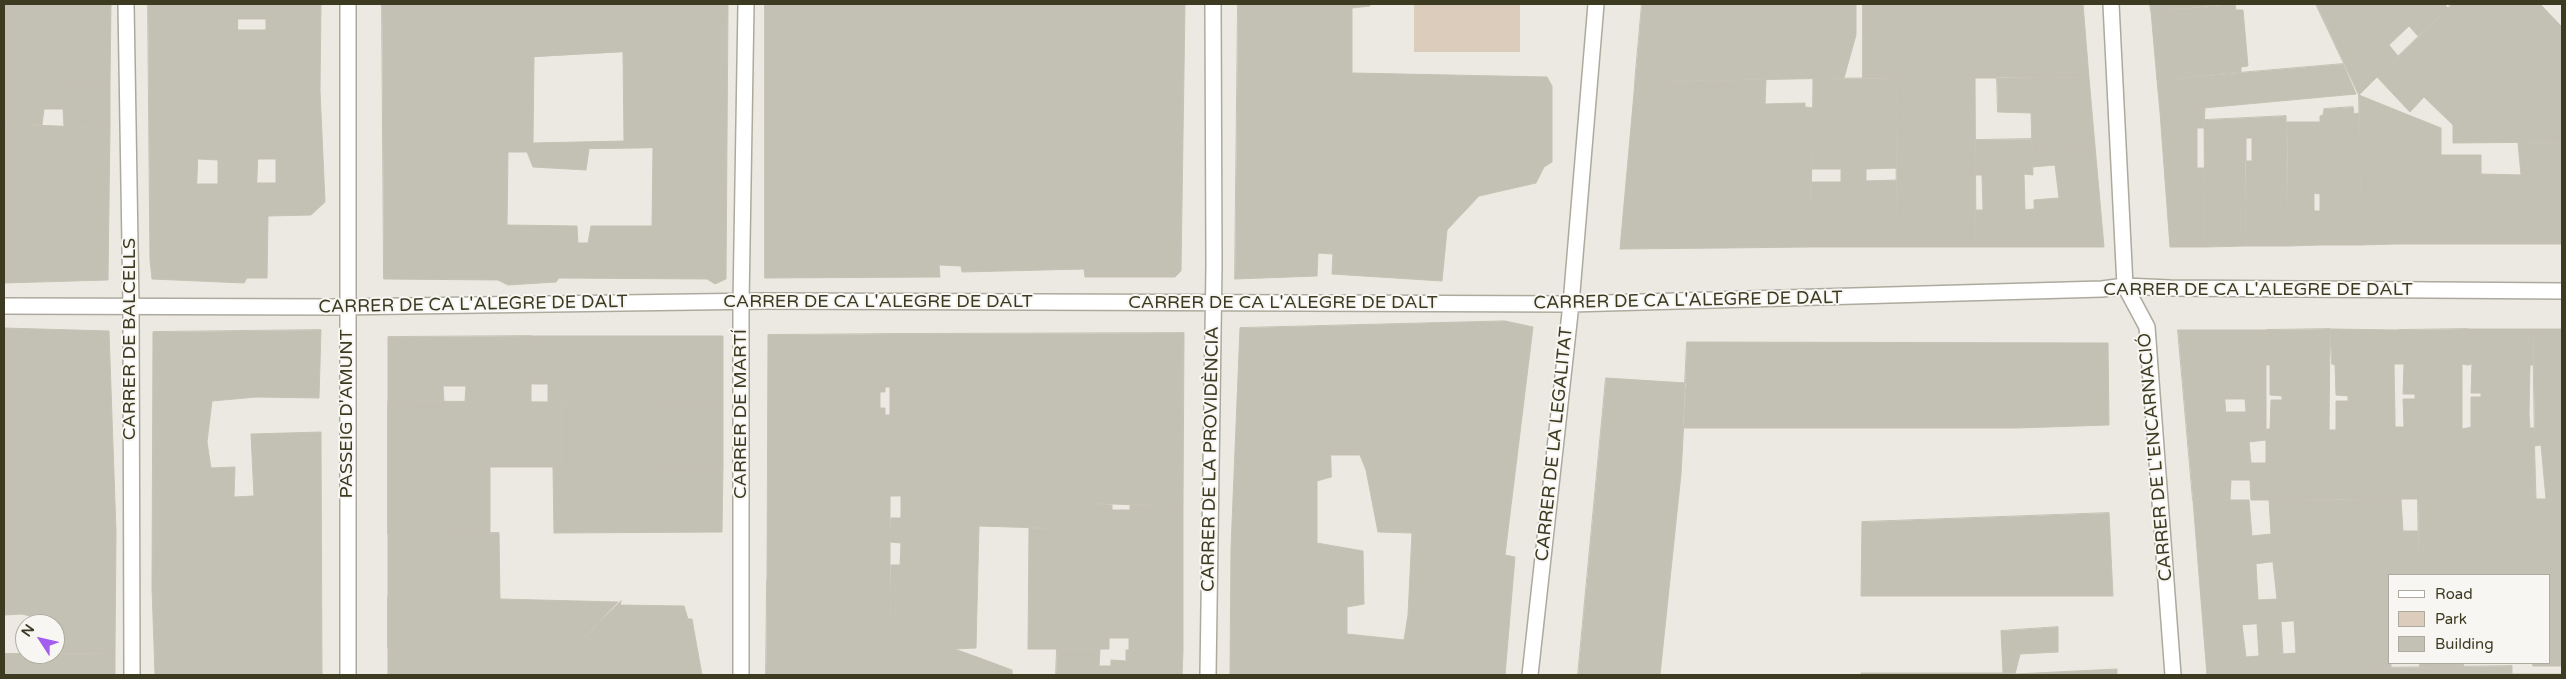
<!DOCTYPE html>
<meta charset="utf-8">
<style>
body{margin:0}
#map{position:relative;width:2566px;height:679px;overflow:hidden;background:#ece9e2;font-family:"Varela Round",sans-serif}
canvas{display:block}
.frame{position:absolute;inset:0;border:5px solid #3c3b22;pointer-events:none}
.legend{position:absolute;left:2388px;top:574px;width:162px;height:90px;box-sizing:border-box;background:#f8f6f2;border:1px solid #adab9f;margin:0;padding:6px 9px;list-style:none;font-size:15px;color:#3c3b22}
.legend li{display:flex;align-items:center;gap:10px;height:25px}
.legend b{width:25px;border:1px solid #adab9f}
.north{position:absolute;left:15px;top:614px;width:50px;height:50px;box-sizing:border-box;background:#f8f6f2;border:1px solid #adab9f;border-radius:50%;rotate:305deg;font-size:14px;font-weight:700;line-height:20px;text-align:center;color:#3c3b22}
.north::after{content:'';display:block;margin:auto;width:18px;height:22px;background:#a35dee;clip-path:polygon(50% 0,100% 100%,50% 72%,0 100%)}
</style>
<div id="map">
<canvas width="2566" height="679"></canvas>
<div class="frame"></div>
<ul class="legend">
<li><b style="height:6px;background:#fff"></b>Road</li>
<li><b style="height:14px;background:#dcccbb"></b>Park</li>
<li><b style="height:14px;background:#c3c0b4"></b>Building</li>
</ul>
<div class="north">N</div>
</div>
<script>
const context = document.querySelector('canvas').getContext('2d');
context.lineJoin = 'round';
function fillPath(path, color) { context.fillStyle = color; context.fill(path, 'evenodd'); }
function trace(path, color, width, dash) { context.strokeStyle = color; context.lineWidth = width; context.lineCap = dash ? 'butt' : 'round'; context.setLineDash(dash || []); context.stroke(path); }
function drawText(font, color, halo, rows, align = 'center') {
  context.font = font + ' "Varela Round",sans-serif'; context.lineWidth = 4; context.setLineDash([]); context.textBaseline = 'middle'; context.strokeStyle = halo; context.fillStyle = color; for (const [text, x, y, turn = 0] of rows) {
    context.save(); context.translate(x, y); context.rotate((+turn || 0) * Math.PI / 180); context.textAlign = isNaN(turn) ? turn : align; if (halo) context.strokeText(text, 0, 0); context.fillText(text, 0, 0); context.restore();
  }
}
fillPath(new Path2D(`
 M 1414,4 L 1520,4 L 1520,52 L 1414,52 Z`), '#dcccbb');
const building = new Path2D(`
 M 4,4 L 111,4 L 110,82 L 4,83 Z
 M 148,4 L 321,4 L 320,90 L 325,202 L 311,215 L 268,216 L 267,278 L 247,278 L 244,283 L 152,279 L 150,260 ZM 238,19 L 266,19 L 266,30 L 238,30 ZM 198,159 L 218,160 L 218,184 L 197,184 ZM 258,159 L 276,159 L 276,183 L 257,183 Z
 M 382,4 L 728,4 L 726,279 L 715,284 L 707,279 L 559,278 L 556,282 L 508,285 L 498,280 L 384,279 ZM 623,52 L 624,141 L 533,143 L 534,57 ZM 653,148 L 652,226 L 591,226 L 588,243 L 578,243 L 577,226 L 507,225 L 508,152 L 527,152 L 533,167 L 586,170 L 589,149 Z
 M 765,4 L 1185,4 L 1181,271 L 1175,277 L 1085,277 L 1084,269 L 962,272 L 961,266 L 939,265 L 940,277 L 765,278 Z
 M 1238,4 L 1370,4 L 1370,6 L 1352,8 L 1352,73 L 1547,77 L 1552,86 L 1552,162 L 1544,167 L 1536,183 L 1479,196 L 1447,230 L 1442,281 L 1332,274 L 1333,254 L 1318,253 L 1317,276 L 1235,279 Z
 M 1642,4 L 1856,4 L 1856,35 L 1844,78 L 1635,82 Z
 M 1863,4 L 2083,4 L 2089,78 L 1863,78 Z
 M 2150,4 L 2208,4 L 2209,7 L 2151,11 Z
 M 2235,4 L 2236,10 L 2243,10 L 2248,66 L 2241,67 L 2241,72 L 2157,80 L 2151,11 Z
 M 2316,4 L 2444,4 L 2448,8 L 2418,36 L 2409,26 L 2389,45 L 2398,56 L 2359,95 Z
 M 2452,4 L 2540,4 L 2562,27 L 2562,142 L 2453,143 L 2453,125 L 2424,97 L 2410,112 L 2377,77 Z
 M 2343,64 L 2356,94 L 2160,112 L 2157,80 Z
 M 1997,77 L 2089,78 L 2095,146 L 2032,147 L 2031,113 L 1998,112 Z
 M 1896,78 L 1897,168 L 1866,169 L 1866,181 L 1897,180 L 1897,247 L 1810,247 L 1811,182 L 1841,182 L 1841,169 L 1812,169 L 1813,79 Z
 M 1896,78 L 1975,78 L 1976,247 L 1897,247 Z
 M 1721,80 L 1724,248 L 1620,249 L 1635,82 Z
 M 1721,80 L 1766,80 L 1765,104 L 1805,103 L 1805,107 L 1813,108 L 1810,247 L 1724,248 Z
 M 110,82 L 110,128 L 64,126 L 63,109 L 44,109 L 42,125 L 4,124 L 4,83 Z
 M 2359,95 L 2396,110 L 2395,244 L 2361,245 Z
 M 2353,107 L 2354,114 L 2359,113 L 2361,245 L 2320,245 L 2320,116 L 2323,115 L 2324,109 Z
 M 2205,108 L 2204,128 L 2197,128 L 2197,168 L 2205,168 L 2205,247 L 2170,247 L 2160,112 Z
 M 2396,110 L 2441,128 L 2441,244 L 2395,244 Z
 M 2286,116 L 2288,246 L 2246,246 L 2245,161 L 2252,161 L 2252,138 L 2246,138 L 2246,118 Z
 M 2246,118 L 2246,246 L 2205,247 L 2204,120 Z
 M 2287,122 L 2320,122 L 2320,194 L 2314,193 L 2314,211 L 2320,211 L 2320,245 L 2288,246 Z
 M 4,124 L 110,128 L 108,280 L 4,283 Z
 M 2032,139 L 2033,175 L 2024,174 L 2025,210 L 2034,209 L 2035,247 L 1976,247 L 1976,210 L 1983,210 L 1982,175 L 1976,175 L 1976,140 Z
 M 2562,142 L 2562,176 L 2521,175 L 2518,143 Z
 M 2095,146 L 2104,247 L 2035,247 L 2034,200 L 2059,198 L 2055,165 L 2033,167 L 2032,147 Z
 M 2441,155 L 2481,155 L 2481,244 L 2441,244 Z
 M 2481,174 L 2562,176 L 2562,244 L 2481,244 Z
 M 1505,321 L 1533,327 L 1505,555 L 1515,557 L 1505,675 L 1230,675 L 1231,548 L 1240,328 ZM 1331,455 L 1360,455 L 1366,470 L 1378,532 L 1412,533 L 1408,615 L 1404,640 L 1347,634 L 1347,607 L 1364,604 L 1363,551 L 1317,543 L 1317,481 L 1331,477 Z
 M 4,328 L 109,331 L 116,532 L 115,653 L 55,653 L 55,624 L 33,624 L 34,617 L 22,614 L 4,615 Z
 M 2330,329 L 2329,430 L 2333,430 L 2334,500 L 2266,500 L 2266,429 L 2270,429 L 2271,400 L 2282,400 L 2282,396 L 2270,395 L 2270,365 L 2266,365 L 2266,330 Z
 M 2330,329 L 2398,330 L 2400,364 L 2394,364 L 2395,417 L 2395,427 L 2400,427 L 2401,499 L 2334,500 L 2333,430 L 2336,430 L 2336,401 L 2348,401 L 2348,396 L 2336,395 L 2335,365 L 2332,364 Z
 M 2467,329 L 2533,329 L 2533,365 L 2530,365 L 2529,415 L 2530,428 L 2534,428 L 2536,499 L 2468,499 L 2467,428 L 2471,427 L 2471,397 L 2481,397 L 2481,393 L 2471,393 L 2472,364 L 2468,365 Z
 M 2467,329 L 2468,365 L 2462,364 L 2462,429 L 2467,428 L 2468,499 L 2401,499 L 2400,427 L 2404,427 L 2403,399 L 2415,399 L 2415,394 L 2403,394 L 2404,364 L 2400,364 L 2398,330 Z
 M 2533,329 L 2562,329 L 2562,499 L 2546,499 L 2541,445 L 2535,446 Z
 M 321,330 L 319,398 L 256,397 L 212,401 L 207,442 L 211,468 L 235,467 L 234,497 L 254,496 L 251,434 L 321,432 L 322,675 L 155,675 L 152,588 L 153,332 Z
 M 2178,330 L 2266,330 L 2266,440 L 2249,442 L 2251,463 L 2266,463 L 2266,500 L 2251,500 L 2250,480 L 2231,480 L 2230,500 L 2193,500 ZM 2225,399 L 2245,399 L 2246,412 L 2226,412 Z
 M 1184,333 L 1183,506 L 1075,503 L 1075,529 L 979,526 L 976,648 L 954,649 L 890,626 L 891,565 L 900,565 L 901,543 L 890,542 L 891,518 L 901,518 L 901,496 L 890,496 L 890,334 Z
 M 890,334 L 890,387 L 885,387 L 885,392 L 880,392 L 880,408 L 885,408 L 885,415 L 890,415 L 890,626 L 767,581 L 768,335 Z
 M 531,336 L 723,336 L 723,401 L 548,402 L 548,384 L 531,384 Z
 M 531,336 L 531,402 L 465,401 L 466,386 L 443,386 L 444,401 L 388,401 L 388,337 Z
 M 1687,342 L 2108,343 L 2109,425 L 2017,428 L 1683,428 Z
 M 1606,378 L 1686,383 L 1681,474 L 1660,675 L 1578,675 Z
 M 388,401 L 561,402 L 561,467 L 388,467 Z
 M 723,401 L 723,466 L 561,467 L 561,402 Z
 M 723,466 L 722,532 L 554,533 L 553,467 Z
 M 388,467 L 490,467 L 490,533 L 388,534 Z
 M 2401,499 L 2403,531 L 2419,531 L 2419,575 L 2390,575 L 2391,668 L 2366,668 L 2366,675 L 2207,675 L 2193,500 L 2249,500 L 2252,536 L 2271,534 L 2269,500 ZM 2273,562 L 2277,599 L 2258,600 L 2256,564 ZM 2294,621 L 2296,653 L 2283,654 L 2281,622 ZM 2257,624 L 2259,656 L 2246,657 L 2242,625 Z
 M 2418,499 L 2562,499 L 2562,666 L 2533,666 L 2532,663 L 2550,663 L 2550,575 L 2419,575 Z
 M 1075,503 L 1112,505 L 1112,510 L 1130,510 L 1130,505 L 1183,506 L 1183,650 L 1129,650 L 1129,638 L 1109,638 L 1109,649 L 1028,649 L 1029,528 L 1075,529 Z
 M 2109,513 L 2113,596 L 1861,596 L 1862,522 Z
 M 499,533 L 500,599 L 388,597 L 388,534 Z
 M 767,581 L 912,634 L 911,675 L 766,675 Z
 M 388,597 L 500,599 L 618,602 L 576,646 L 503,645 L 503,648 L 388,648 Z
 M 621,601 L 620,605 L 684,606 L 688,619 L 692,619 L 702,675 L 388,675 L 388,648 L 503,648 L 503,645 L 576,646 Z
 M 2058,627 L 2058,652 L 2020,654 L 2015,674 L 2117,669 L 2117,675 L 1861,675 L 1861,673 L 2003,673 L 2001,631 Z
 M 912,634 L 977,657 L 977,675 L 911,675 Z
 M 1057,649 L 1100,649 L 1099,666 L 1111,666 L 1111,660 L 1126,661 L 1126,650 L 1183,650 L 1182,675 L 1056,675 Z
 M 115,653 L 115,675 L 4,675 L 4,654 Z
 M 977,657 L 1012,670 L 1012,675 L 977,675 Z
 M 2420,663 L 2463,663 L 2464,667 L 2420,667 Z
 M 2512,666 L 2512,675 L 2366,675 L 2366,668 Z
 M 2512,674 L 2562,674 L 2562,675 L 2512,675 Z`);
fillPath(building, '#c3c0b4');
trace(building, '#c5c2b4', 1);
const minor = new Path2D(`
 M 126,4 L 131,305 L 132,675
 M 2111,4 L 2125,286 L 2147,327 L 2173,675
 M 4,306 L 335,307 L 765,301 L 1571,304 L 2102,289 L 2125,286 L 2170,288 L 2562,291
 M 348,675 L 348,4
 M 741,675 L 741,303 L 746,4
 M 1208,675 L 1214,265 L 1213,4
 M 1530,675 L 1571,304 L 1596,4`);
trace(minor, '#adaa9d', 18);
trace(minor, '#fff', 15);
drawText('18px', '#3c3b22', '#f8f6f2', [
 ["CARRER DE CA L'ALEGRE DE DALT",2258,290],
 ["CARRER DE CA L'ALEGRE DE DALT",1688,301,-1],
 ["CARRER DE CA L'ALEGRE DE DALT",878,302],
 ["CARRER DE CA L'ALEGRE DE DALT",1283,303],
 ["CARRER DE CA L'ALEGRE DE DALT",473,305,-1],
 ["CARRER DE BALCELLS",130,339,-90],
 ["PASSEIG D'AMUNT",347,414,-90],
 ["CARRER DE MARTÍ",741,414,-90],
 ["CARRER DE LA LEGALITAT",1555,444,-84],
 ["CARRER DE L'ENCARNACIÓ",2156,457,-95],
 ["CARRER DE LA PROVIDÈNCIA",1211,459,-89]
]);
</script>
